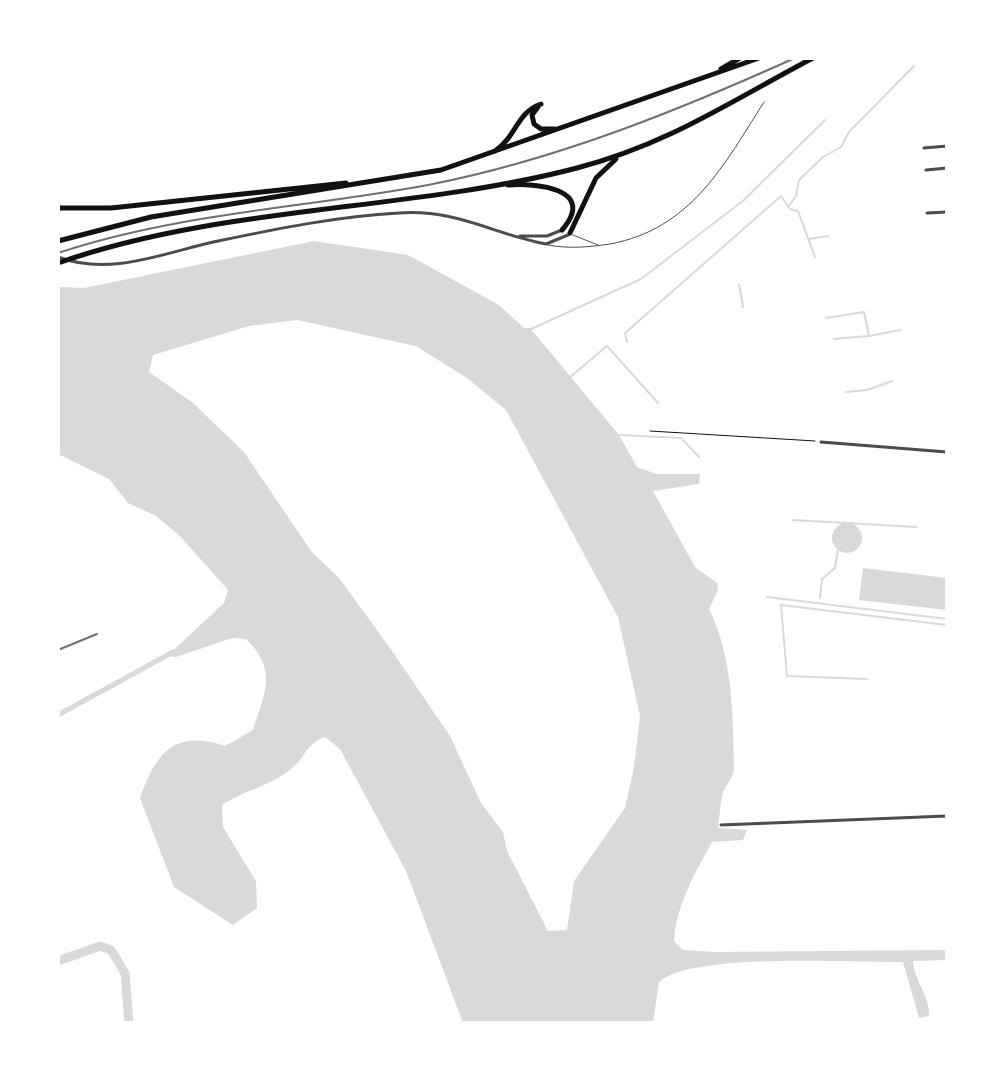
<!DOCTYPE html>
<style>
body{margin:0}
#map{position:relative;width:1005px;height:1081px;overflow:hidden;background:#fff;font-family:"Fira Sans Condensed",sans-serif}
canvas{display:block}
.frame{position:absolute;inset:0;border:60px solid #fff;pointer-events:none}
</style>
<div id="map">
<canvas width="1005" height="1081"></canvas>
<div class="frame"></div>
</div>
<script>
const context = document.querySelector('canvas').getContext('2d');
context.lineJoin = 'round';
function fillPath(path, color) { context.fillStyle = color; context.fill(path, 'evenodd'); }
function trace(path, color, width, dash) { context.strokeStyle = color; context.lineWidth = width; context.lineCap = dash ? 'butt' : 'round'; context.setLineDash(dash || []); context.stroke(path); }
fillPath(new Path2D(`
 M 314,241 L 408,255 L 499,305 L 524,328 L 530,328 L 619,435 L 637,467 L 656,474 L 700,474 L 699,484 L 653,491 L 695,567 L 717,583 L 718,590 L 709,609 C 733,658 733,715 734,768 C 734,777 727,783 724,790 C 720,801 720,816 718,828 L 747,830 L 743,840 L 712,842 C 694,875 677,903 674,941 L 683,950 L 715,952 L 947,950 L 947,960 L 913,961 C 914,981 930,995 929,1016 L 919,1018 L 903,962 C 851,963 693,952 659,982 L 653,1023 L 463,1023 L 406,871 L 340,749 L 325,737 C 310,742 307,752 298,762 C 278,785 247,788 222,805 L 223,827 L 256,881 L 257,908 L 233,925 L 174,887 L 140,798 C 156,753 174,729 225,746 L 253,730 C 265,692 278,670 246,639 L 232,638 L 176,657 L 167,656 L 224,603 L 228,590 L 180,536 L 156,516 L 128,503 L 109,479 L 58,454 L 58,287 L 84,288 ZM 297,320 L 416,346 L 467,378 L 506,410 L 618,617 L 640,716 L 634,767 L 625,808 L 574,881 L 567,930 L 548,931 L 507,851 L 503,832 L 481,803 L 450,736 L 390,648 L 339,578 L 311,551 L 244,452 L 193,403 L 149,372 L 153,355 L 249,326 Z
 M832 538a15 15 0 1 1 30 0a15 15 0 1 1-30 0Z
 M 863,568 L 947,578 L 947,610 L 859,600 Z`), '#d9d9d9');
trace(new Path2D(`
 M 788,207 L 796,196 L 799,180 L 823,157 L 841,147 L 849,132 L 914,66
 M 809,239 L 828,236
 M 739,284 L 743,307
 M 826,318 L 864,312 L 869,336 L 900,330
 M 531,329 L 641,279 L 744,200 L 825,120
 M 834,339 L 868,336
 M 627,342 L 625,333 L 781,196 L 790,209 L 798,211 L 815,257
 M 569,378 L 607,346 L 658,403
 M 846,392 L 867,390 L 892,381
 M 619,435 L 681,438 L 699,457
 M 793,520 L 916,527
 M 767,597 L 947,619
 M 820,598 L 822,579 L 835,568 L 838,550
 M 867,679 L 787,676 L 781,605 L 947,625`), '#d9d9d9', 2);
trace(new Path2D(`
 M 58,715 L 173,652`), '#d9d9d9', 5);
trace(new Path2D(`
 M 58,961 L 100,946 L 111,950 L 125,973 L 129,1023`), '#d9d9d9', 9);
trace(new Path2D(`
 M 650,431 L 815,441`), '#111', 1);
trace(new Path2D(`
 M 573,235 L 598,245
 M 548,245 C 569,249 590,247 610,244 C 691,229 724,165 764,102`), '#4c4c4c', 1);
trace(new Path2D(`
 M 924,148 L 947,146
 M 926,170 L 947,168
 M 927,213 L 947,212
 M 520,236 L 547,236 L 562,230
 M 58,257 C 112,277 165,252 218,241 C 276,229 339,216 399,213 C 458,209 492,234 546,244 L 568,235
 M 821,442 L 947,452
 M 721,825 L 947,816`), '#4c4c4c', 3);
trace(new Path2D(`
 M 721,69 L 740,58
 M 538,107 L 532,115 L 534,124 L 541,129 L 555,129
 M 495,151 C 516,137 517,112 541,104
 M 508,185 C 535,183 598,188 562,230
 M 58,208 L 111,208 L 346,183
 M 570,233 L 596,178 L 616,159
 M 58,241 L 151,217 L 441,170 L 759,58
 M 58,263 C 223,205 408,212 577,168 C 669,144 731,101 813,58`), '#111', 5);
trace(new Path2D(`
 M 58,253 C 178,213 305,208 428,185 C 556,160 677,111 795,58`), '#707070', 2);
trace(new Path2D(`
 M 58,650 L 97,634`), '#707070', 2);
</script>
